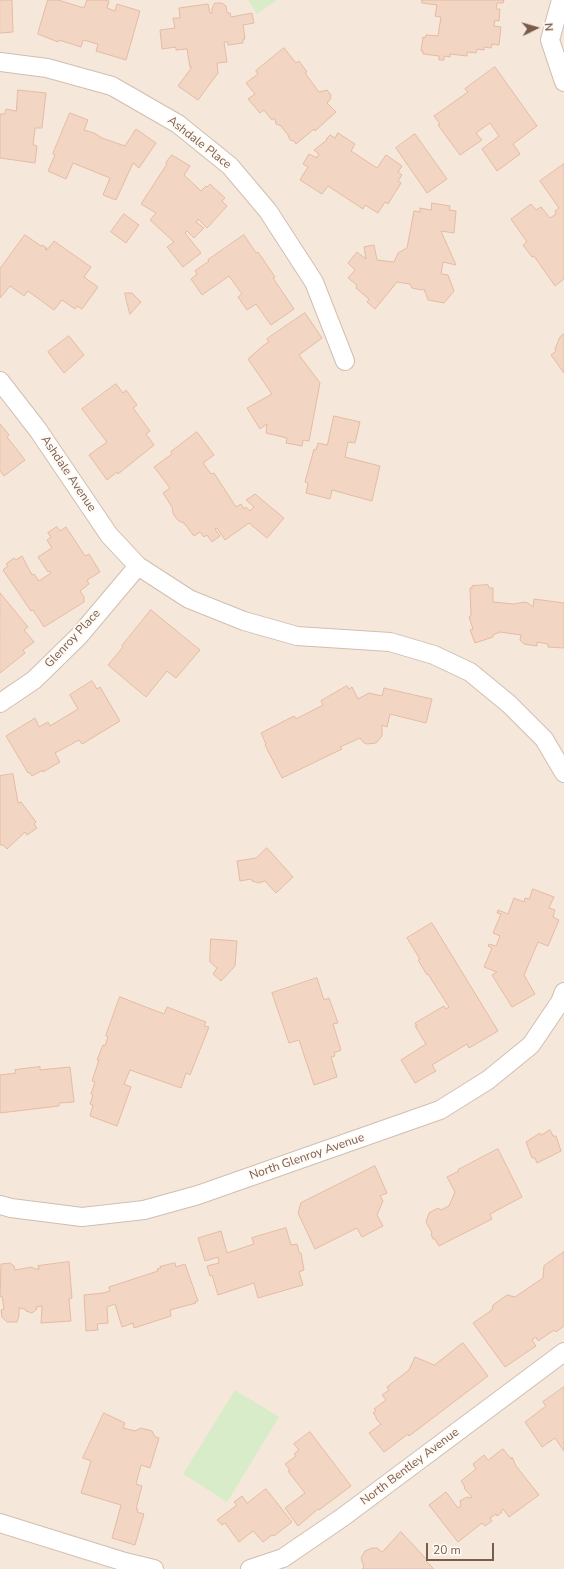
<!DOCTYPE html>
<style>
body{margin:0}
#map{position:relative;width:564px;height:1569px;overflow:hidden;background:#fdf6ec;font-family:"Nunito Sans",sans-serif}
canvas{display:block}
.north{position:absolute;left:516px;top:8px;width:40px;height:40px;-webkit-text-stroke:3px #fffaf3;paint-order:stroke;rotate:85deg;font-size:11px;font-weight:700;line-height:16px;text-align:center;color:#7a5c4d}
.north::after{content:'';display:block;margin:auto;width:14px;height:18px;background:#7a5c4d;clip-path:polygon(50% 0,100% 100%,50% 72%,0 100%)}
.scale{position:absolute;left:426px;top:1543px;width:68px;height:18px;box-sizing:border-box;border:2px solid #7a5c4d;border-top:0;padding-left:5px;font-size:12px;line-height:14px;white-space:nowrap;color:#7a5c4d;-webkit-text-stroke:3px #fffaf3;paint-order:stroke}
</style>
<div id="map">
<canvas width="564" height="1569"></canvas>
<div class="north">N</div>
<div class="scale">20 m</div>
</div>
<script>
const context = document.querySelector('canvas').getContext('2d');
context.lineJoin = 'round';
function fillPath(path, color) { context.fillStyle = color; context.fill(path, 'evenodd'); }
function trace(path, color, width, dash) { context.strokeStyle = color; context.lineWidth = width; context.lineCap = dash ? 'butt' : 'round'; context.setLineDash(dash || []); context.stroke(path); }
function drawText(font, color, halo, rows, align = 'center') {
  context.font = font + ' "Nunito Sans",sans-serif'; context.lineWidth = 4; context.setLineDash([]); context.textBaseline = 'middle'; context.strokeStyle = halo; context.fillStyle = color; for (const [text, x, y, turn = 0] of rows) {
    context.save(); context.translate(x, y); context.rotate((+turn || 0) * Math.PI / 180); context.textAlign = isNaN(turn) ? turn : align; if (halo) context.strokeText(text, 0, 0); context.fillText(text, 0, 0); context.restore();
  }
}
fillPath(new Path2D(`
 M 0,0 L 564,0 L 564,1569 L 0,1569 Z`), '#f5e8da');
fillPath(new Path2D(`
 M 248,0 L 277,0 L 257,14 Z
 M 235,1390 L 279,1417 L 227,1502 L 183,1474 Z`), '#d8ecc9');
const building = new Path2D(`
 M 0,0 L 12,0 L 13,32 L 0,33 Z
 M 48,0 L 58,0 L 84,8 L 87,0 L 104,0 L 109,1 L 107,8 L 115,11 L 117,4 L 140,11 L 126,60 L 96,51 L 98,44 L 83,40 L 81,47 L 59,40 L 58,42 L 38,34 Z
 M 422,0 L 504,0 L 503,3 L 497,3 L 496,9 L 500,9 L 499,21 L 495,20 L 494,26 L 501,27 L 499,45 L 492,44 L 491,48 L 484,47 L 484,50 L 477,49 L 476,53 L 467,52 L 467,56 L 450,54 L 450,57 L 444,56 L 444,60 L 439,60 L 439,56 L 423,54 L 423,51 L 421,51 L 423,37 L 425,38 L 426,35 L 438,36 L 441,17 L 435,16 L 437,5 L 422,3 Z
 M 215,3 L 222,3 L 226,6 L 227,13 L 230,13 L 231,17 L 252,13 L 254,23 L 243,25 L 245,39 L 243,39 L 243,43 L 228,45 L 228,42 L 224,42 L 227,62 L 217,63 L 218,73 L 198,100 L 178,86 L 192,67 L 190,67 L 187,49 L 176,50 L 176,47 L 162,49 L 160,30 L 175,28 L 173,18 L 180,18 L 179,8 L 208,4 L 210,13 L 212,13 L 212,9 Z
 M 284,48 L 296,63 L 299,61 L 307,72 L 305,73 L 319,92 L 327,90 L 331,95 L 330,100 L 327,103 L 336,112 L 315,131 L 314,129 L 296,144 L 294,141 L 290,140 L 288,135 L 281,126 L 276,124 L 275,118 L 272,120 L 264,110 L 260,113 L 248,99 L 255,94 L 246,83 L 258,74 L 256,71 Z
 M 495,67 L 537,126 L 513,144 L 520,154 L 497,171 L 482,149 L 499,136 L 490,123 L 476,133 L 482,140 L 460,155 L 438,125 L 440,124 L 434,116 L 468,92 L 465,89 Z
 M 18,90 L 46,93 L 42,128 L 35,128 L 33,145 L 37,146 L 35,163 L 0,158 L 0,114 L 5,114 L 6,109 L 16,111 Z
 M 70,113 L 88,120 L 84,130 L 94,133 L 102,138 L 125,146 L 136,129 L 156,143 L 139,168 L 133,163 L 116,200 L 103,195 L 110,178 L 73,163 L 66,179 L 48,171 L 55,155 L 53,154 Z
 M 338,133 L 355,144 L 351,151 L 377,168 L 386,155 L 402,166 L 398,172 L 402,175 L 398,181 L 401,183 L 388,204 L 385,202 L 378,213 L 365,205 L 363,209 L 328,186 L 322,194 L 300,180 L 308,167 L 303,164 L 309,154 L 317,158 L 319,154 L 314,150 L 327,140 L 326,139 L 330,135 L 335,138 Z
 M 415,134 L 447,179 L 427,193 L 396,148 Z
 M 172,155 L 190,166 L 184,175 L 201,191 L 206,186 L 207,187 L 210,184 L 225,198 L 222,201 L 227,206 L 207,228 L 198,219 L 196,222 L 204,228 L 194,238 L 187,231 L 185,233 L 201,253 L 183,267 L 167,247 L 174,242 L 150,220 L 156,213 L 141,204 L 167,164 L 166,163 Z
 M 564,164 L 564,279 L 555,286 L 534,256 L 532,257 L 523,245 L 527,242 L 511,219 L 531,204 L 536,210 L 541,207 L 550,218 L 556,214 L 555,211 L 559,208 L 540,181 Z
 M 432,203 L 450,206 L 449,210 L 456,211 L 454,233 L 441,231 L 456,265 L 443,262 L 441,274 L 448,275 L 454,291 L 444,303 L 428,300 L 424,289 L 422,290 L 412,288 L 410,284 L 397,282 L 375,309 L 367,302 L 369,299 L 356,288 L 357,285 L 348,278 L 355,270 L 348,263 L 357,252 L 366,259 L 364,247 L 374,245 L 377,260 L 394,262 L 398,253 L 407,248 L 414,211 L 420,212 L 420,208 L 431,210 Z
 M 124,214 L 139,225 L 126,243 L 111,232 Z
 M 25,235 L 41,246 L 42,245 L 47,248 L 45,249 L 47,250 L 54,241 L 91,267 L 84,277 L 98,287 L 82,309 L 77,306 L 75,309 L 62,300 L 54,310 L 28,291 L 24,296 L 10,286 L 0,298 L 0,269 Z
 M 244,235 L 256,253 L 258,252 L 275,277 L 273,278 L 294,309 L 271,325 L 256,304 L 247,310 L 238,297 L 242,294 L 229,276 L 202,295 L 191,279 L 197,274 L 195,271 L 209,261 L 208,260 Z
 M 125,293 L 132,293 L 141,302 L 130,314 Z
 M 305,313 L 322,338 L 299,355 L 320,383 L 309,441 L 303,440 L 302,446 L 286,443 L 287,438 L 266,433 L 267,424 L 260,429 L 247,408 L 272,394 L 248,359 L 264,345 L 269,342 L 267,339 Z
 M 564,334 L 564,373 L 551,355 L 556,351 L 555,349 L 560,337 Z
 M 69,336 L 84,355 L 64,373 L 48,352 Z
 M 116,384 L 123,393 L 126,390 L 137,405 L 133,408 L 150,431 L 146,434 L 154,445 L 118,474 L 117,472 L 107,480 L 89,455 L 107,442 L 82,409 Z
 M 334,416 L 360,422 L 355,443 L 348,442 L 345,457 L 380,466 L 372,501 L 332,490 L 330,499 L 306,493 L 308,483 L 305,482 L 314,449 L 316,450 L 318,443 L 327,445 Z
 M 0,424 L 9,435 L 7,437 L 25,460 L 4,476 L 0,471 Z
 M 197,432 L 214,455 L 203,463 L 211,474 L 214,473 L 236,507 L 241,504 L 244,509 L 246,507 L 250,511 L 254,507 L 246,500 L 255,494 L 284,518 L 267,538 L 249,523 L 225,540 L 217,528 L 215,529 L 220,536 L 212,542 L 207,535 L 204,537 L 200,532 L 194,536 L 184,523 L 179,521 L 176,518 L 173,513 L 172,507 L 163,493 L 170,488 L 154,467 L 172,454 L 171,452 Z
 M 57,527 L 60,531 L 66,527 L 85,556 L 89,554 L 100,572 L 87,580 L 89,584 L 80,591 L 84,597 L 84,602 L 44,627 L 33,610 L 31,611 L 3,570 L 8,566 L 6,564 L 14,558 L 16,560 L 22,556 L 32,575 L 34,574 L 39,581 L 51,573 L 49,571 L 48,572 L 38,557 L 52,548 L 47,540 L 51,537 L 48,533 Z
 M 488,585 L 489,588 L 493,588 L 493,602 L 514,604 L 524,602 L 528,603 L 533,607 L 534,599 L 564,603 L 564,648 L 548,647 L 548,644 L 537,642 L 537,646 L 524,644 L 520,640 L 521,635 L 500,632 L 493,635 L 493,637 L 475,643 L 470,630 L 473,629 L 469,617 L 471,616 L 470,588 L 472,588 L 472,586 Z
 M 0,593 L 28,627 L 24,630 L 34,642 L 23,650 L 25,653 L 0,673 Z
 M 151,610 L 200,650 L 176,678 L 167,671 L 146,697 L 108,665 L 123,647 L 122,646 Z
 M 92,681 L 97,689 L 100,687 L 120,721 L 82,744 L 79,740 L 55,753 L 60,762 L 43,772 L 43,770 L 32,776 L 29,772 L 28,773 L 6,736 L 35,718 L 39,727 L 48,722 L 50,726 L 78,709 L 70,695 Z
 M 347,686 L 349,689 L 352,687 L 358,699 L 369,693 L 382,696 L 384,688 L 432,699 L 426,723 L 390,714 L 387,727 L 382,725 L 382,736 L 376,743 L 367,744 L 364,743 L 360,738 L 340,747 L 342,749 L 282,778 L 265,745 L 266,744 L 261,733 L 294,716 L 296,719 L 323,705 L 321,701 Z
 M 13,774 L 18,803 L 21,802 L 36,822 L 34,824 L 37,828 L 27,835 L 25,832 L 7,849 L 3,845 L 0,845 L 0,776 Z
 M 267,848 L 293,877 L 276,893 L 265,881 L 259,883 L 252,881 L 251,879 L 240,881 L 237,861 L 256,858 Z
 M 533,889 L 554,897 L 549,908 L 555,910 L 553,917 L 559,920 L 548,946 L 538,942 L 524,975 L 535,994 L 512,1007 L 492,975 L 497,972 L 484,967 L 492,948 L 488,946 L 489,944 L 496,946 L 500,936 L 493,933 L 501,914 L 497,913 L 498,910 L 508,914 L 514,898 L 524,902 L 525,898 L 529,899 Z
 M 432,923 L 498,1031 L 469,1048 L 467,1044 L 432,1065 L 436,1071 L 415,1083 L 401,1060 L 426,1044 L 415,1026 L 417,1026 L 415,1023 L 444,1006 L 446,1009 L 449,1007 L 428,974 L 427,975 L 418,960 L 420,959 L 407,938 Z
 M 211,939 L 237,941 L 235,966 L 221,981 L 213,974 L 217,968 L 210,962 Z
 M 317,978 L 324,1000 L 329,998 L 338,1023 L 333,1024 L 341,1050 L 334,1053 L 335,1056 L 331,1057 L 337,1077 L 314,1085 L 299,1040 L 289,1043 L 272,993 Z
 M 120,997 L 164,1014 L 167,1007 L 206,1022 L 204,1026 L 209,1027 L 190,1075 L 186,1073 L 181,1088 L 130,1070 L 124,1084 L 131,1087 L 117,1126 L 90,1116 L 93,1105 L 90,1104 L 93,1095 L 91,1094 L 95,1082 L 92,1081 L 99,1060 L 97,1060 L 103,1045 L 105,1046 L 108,1037 L 106,1036 Z
 M 40,1067 L 40,1070 L 70,1067 L 74,1102 L 59,1103 L 59,1106 L 0,1113 L 0,1075 L 16,1073 L 15,1070 Z
 M 550,1130 L 553,1136 L 556,1136 L 561,1151 L 537,1163 L 535,1158 L 532,1158 L 526,1142 L 540,1133 L 541,1135 Z
 M 498,1149 L 522,1197 L 490,1214 L 492,1219 L 439,1246 L 435,1239 L 433,1239 L 431,1234 L 432,1233 L 426,1222 L 429,1213 L 438,1208 L 441,1210 L 449,1206 L 455,1192 L 447,1177 L 459,1171 L 458,1170 Z
 M 375,1166 L 387,1193 L 380,1196 L 383,1201 L 377,1215 L 383,1226 L 362,1237 L 357,1228 L 315,1249 L 298,1213 L 301,1203 Z
 M 286,1228 L 291,1245 L 297,1244 L 299,1252 L 301,1253 L 304,1270 L 299,1272 L 303,1285 L 258,1298 L 254,1283 L 218,1295 L 212,1275 L 210,1276 L 207,1266 L 219,1263 L 218,1257 L 205,1261 L 198,1238 L 221,1231 L 227,1253 L 254,1244 L 252,1238 Z
 M 564,1252 L 564,1326 L 556,1332 L 554,1330 L 538,1341 L 536,1337 L 532,1340 L 536,1346 L 505,1367 L 473,1323 L 492,1310 L 493,1305 L 507,1295 L 515,1297 L 543,1278 L 544,1266 Z
 M 69,1262 L 72,1298 L 69,1299 L 71,1321 L 41,1323 L 42,1306 L 36,1307 L 37,1309 L 32,1313 L 26,1311 L 25,1309 L 19,1308 L 19,1316 L 17,1322 L 7,1322 L 2,1317 L 1,1310 L 4,1309 L 2,1296 L 0,1297 L 1,1264 L 10,1263 L 14,1266 L 15,1270 L 32,1267 L 35,1269 L 39,1269 L 38,1266 Z
 M 175,1263 L 176,1267 L 185,1264 L 198,1301 L 195,1302 L 196,1303 L 170,1310 L 171,1316 L 134,1328 L 133,1323 L 122,1327 L 115,1304 L 107,1307 L 108,1323 L 97,1324 L 98,1330 L 86,1331 L 84,1295 L 103,1293 L 110,1291 L 109,1287 L 158,1271 L 157,1269 L 161,1268 L 160,1267 Z
 M 463,1343 L 488,1376 L 409,1436 L 408,1434 L 384,1452 L 369,1433 L 381,1424 L 376,1419 L 376,1417 L 373,1413 L 376,1411 L 374,1409 L 386,1400 L 382,1395 L 389,1390 L 387,1387 L 409,1370 L 415,1357 L 434,1365 Z
 M 564,1387 L 564,1451 L 555,1438 L 542,1447 L 525,1422 L 546,1406 L 543,1402 Z
 M 104,1413 L 125,1423 L 123,1428 L 135,1431 L 141,1428 L 152,1431 L 155,1437 L 159,1438 L 150,1468 L 141,1465 L 136,1484 L 142,1486 L 136,1509 L 138,1509 L 137,1512 L 144,1514 L 135,1545 L 112,1538 L 121,1505 L 81,1493 L 91,1461 L 83,1458 Z
 M 310,1432 L 351,1486 L 319,1510 L 318,1509 L 298,1526 L 285,1508 L 305,1493 L 288,1471 L 290,1470 L 285,1464 L 296,1456 L 294,1454 L 299,1450 L 294,1444 Z
 M 503,1449 L 511,1459 L 512,1457 L 516,1466 L 539,1495 L 509,1517 L 503,1509 L 501,1511 L 502,1512 L 497,1516 L 496,1514 L 490,1518 L 492,1521 L 485,1526 L 482,1523 L 458,1542 L 429,1505 L 446,1492 L 458,1508 L 461,1506 L 460,1501 L 467,1497 L 471,1498 L 472,1497 L 464,1488 L 465,1487 L 461,1481 L 476,1469 L 473,1464 L 484,1455 L 488,1460 Z
 M 266,1489 L 292,1522 L 274,1536 L 272,1535 L 263,1542 L 253,1531 L 239,1542 L 225,1523 L 222,1525 L 217,1520 L 237,1505 L 234,1502 L 242,1496 L 247,1503 Z
 M 401,1532 L 427,1560 L 426,1561 L 434,1569 L 362,1569 L 364,1567 L 361,1558 L 365,1551 L 372,1548 L 377,1548 L 382,1552 Z`);
fillPath(building, '#f3d5c3');
trace(building, '#e6bba3', 1);
const minor = new Path2D(`
 M 561,0 L 550,40 L 564,82
 M 0,62 L 47,68 L 112,86 L 178,124 L 230,166 L 268,211 L 314,282 L 345,361
 M 0,381 L 38,430 L 109,535 L 138,566 L 189,599 L 244,621 L 297,636 L 390,642 L 434,655 L 470,672 L 509,704 L 544,739 L 564,773
 M 0,703 L 34,680 L 79,636 L 138,566
 M 0,1205 L 11,1208 L 82,1217 L 144,1210 L 198,1195 L 440,1110 L 488,1080 L 531,1045 L 560,1002 L 564,992
 M 0,1523 L 125,1562 L 154,1569
 M 250,1569 L 283,1558 L 343,1517 L 564,1352`);
trace(minor, '#d1beb0', 20);
trace(minor, '#fff', 18);
drawText('12px', '#7a5c4d', '#fffaf3', [
 ["Ashdale Place",199,143,38],
 ["Ashdale Avenue",68,474,56],
 ["Glenroy Place",73,639,-47],
 ["North Glenroy Avenue",307,1157,-19],
 ["North Bentley Avenue",410,1467,-37]
]);
</script>
